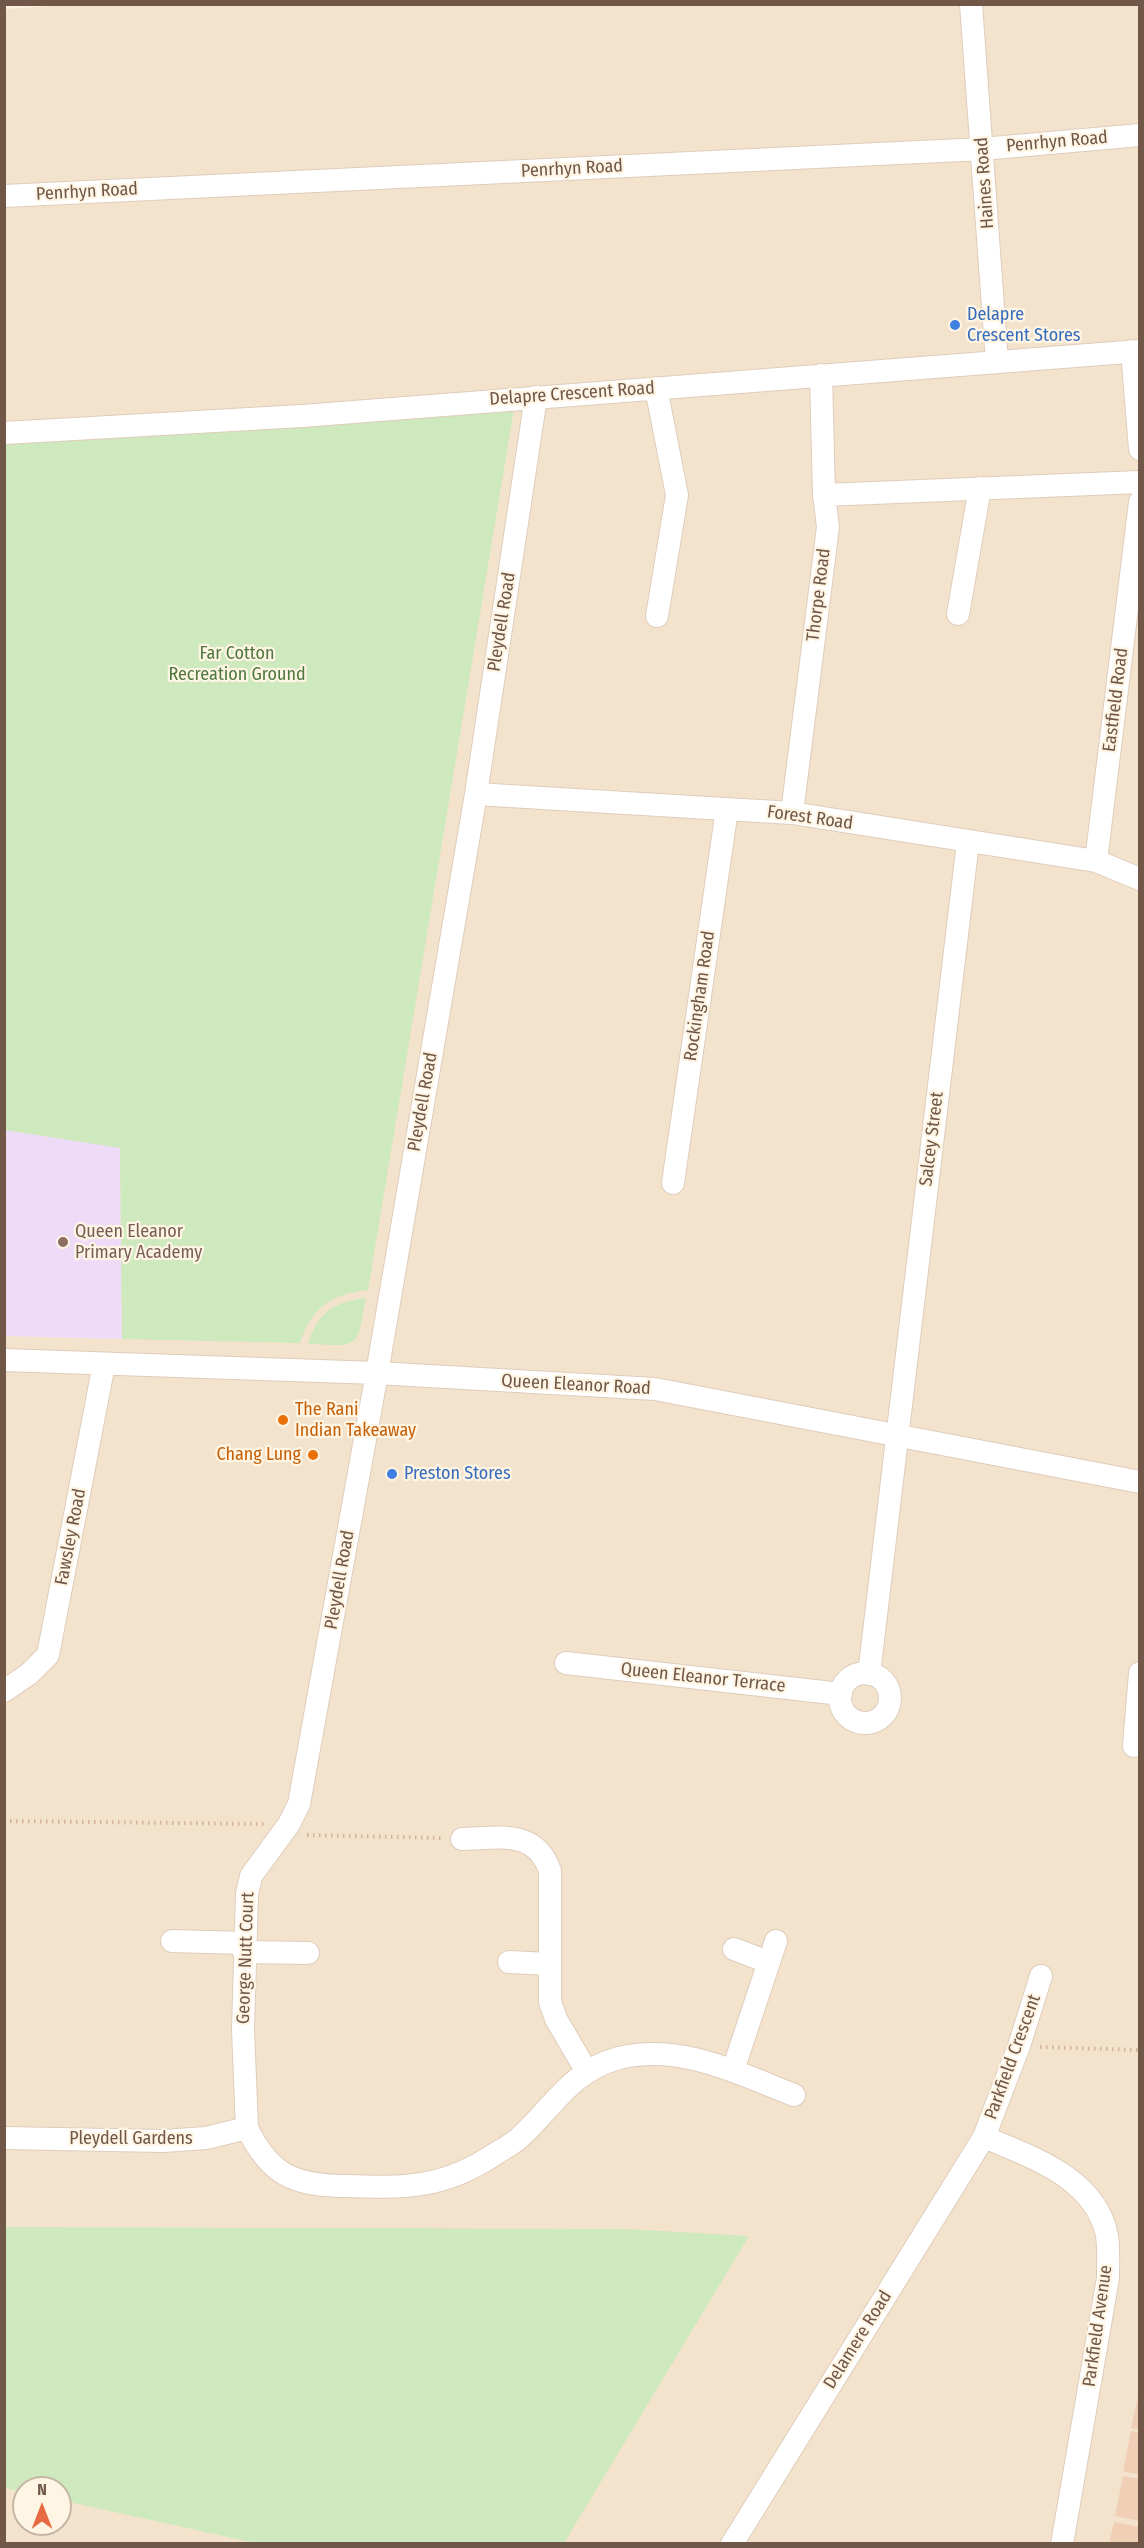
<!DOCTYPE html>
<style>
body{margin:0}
#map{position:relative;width:1144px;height:2548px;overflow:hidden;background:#fcf1de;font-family:"Fira Sans Condensed",sans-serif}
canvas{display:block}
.frame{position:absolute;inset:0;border:6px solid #715747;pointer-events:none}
.north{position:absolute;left:12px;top:2476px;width:60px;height:60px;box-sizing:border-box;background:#fff5e4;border:2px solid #c6b6a5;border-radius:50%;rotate:0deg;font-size:16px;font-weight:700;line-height:24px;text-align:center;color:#715747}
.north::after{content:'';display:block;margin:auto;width:21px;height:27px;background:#e76b42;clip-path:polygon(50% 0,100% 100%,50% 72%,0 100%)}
</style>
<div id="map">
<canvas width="1144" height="2548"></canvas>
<div class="frame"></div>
<div class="north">N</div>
</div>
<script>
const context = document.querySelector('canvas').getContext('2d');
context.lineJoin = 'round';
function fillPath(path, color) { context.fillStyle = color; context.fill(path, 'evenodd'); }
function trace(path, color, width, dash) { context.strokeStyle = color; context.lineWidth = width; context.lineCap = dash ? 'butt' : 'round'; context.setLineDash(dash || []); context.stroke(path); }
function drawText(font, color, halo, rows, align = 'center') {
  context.font = font + ' "Fira Sans Condensed",sans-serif'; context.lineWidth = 4.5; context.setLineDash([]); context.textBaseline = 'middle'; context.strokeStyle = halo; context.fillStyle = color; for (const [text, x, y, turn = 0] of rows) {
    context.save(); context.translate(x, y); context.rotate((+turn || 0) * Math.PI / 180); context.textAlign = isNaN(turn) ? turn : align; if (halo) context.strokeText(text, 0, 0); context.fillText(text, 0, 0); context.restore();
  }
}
fillPath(new Path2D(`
 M 81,4 L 1139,5 L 1139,2543 L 5,2544 L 5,9 ZM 24,2488 L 60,2488 L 60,2524 L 24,2524 Z`), '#f3e3cd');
fillPath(new Path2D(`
 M 4,1130 L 120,1147 L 122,1339 L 5,1336 Z`), '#eedbf8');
fillPath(new Path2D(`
 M 514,409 L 368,1290 C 331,1294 312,1307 300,1343 L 122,1339 L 120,1148 L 5,1130 L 5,445 Z
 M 366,1298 C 356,1350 361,1346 308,1344 C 318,1312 334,1302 366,1298 Z
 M 5,2227 L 626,2229 L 749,2236 L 564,2543 L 255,2543 L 60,2500 L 60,2488 L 24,2488 L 24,2492 L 5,2488 Z`), '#cee9be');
fillPath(new Path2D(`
 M 1139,2392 L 1140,2393 L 1140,2430 L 1131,2428 Z
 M 1131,2431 L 1140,2433 L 1140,2475 L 1123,2471 Z
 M 1123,2476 L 1140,2479 L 1140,2521 L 1115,2516 Z
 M 1114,2522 L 1140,2527 L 1140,2544 L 1109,2544 Z`), '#f1cfb6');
const minor = new Path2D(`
 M 971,4 L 997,362
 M 4,196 L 982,149 L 1140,135
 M 1132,351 L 1140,449
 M 656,388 L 677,495 L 657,616
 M 4,433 L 302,416 L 1140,351
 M 824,495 L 1140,482
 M 958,614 L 980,488
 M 476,794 L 792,813 L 1096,861 L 1140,879
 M 792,813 L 828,527 L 824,495 L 821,375
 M 1096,861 L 1140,502
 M 673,1183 L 727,809
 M 4,1360 L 377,1373 L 655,1389 L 1140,1482
 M 566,1663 L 841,1694
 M840 1698a25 25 0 1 1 50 0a25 25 0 1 1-50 0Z
 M 869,1674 L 968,842
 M 4,1691 L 29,1674 L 48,1655 L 104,1364
 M 1134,1746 L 1140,1673
 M 462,1839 C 500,1838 536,1829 550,1871 L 550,2002 L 556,2019 L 587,2072
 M 172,1941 L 245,1943
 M 734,1949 L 768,1962
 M 244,1952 L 308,1953
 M 509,1962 L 549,1964
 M 733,2070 L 776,1941
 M 247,2128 L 243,2030 L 247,1894 L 251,1876 L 289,1824 L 299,1804 L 377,1373 L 476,794 L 536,397
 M 984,2137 C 1031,2157 1096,2178 1107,2236 C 1109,2249 1108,2264 1108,2278 L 1062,2544
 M 4,2138 L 163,2141 L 206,2138 L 247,2128 C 270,2175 293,2185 344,2186 C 404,2188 443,2189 495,2154 C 503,2149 511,2145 518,2139 C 553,2108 570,2071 619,2058 C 680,2043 738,2073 794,2095
 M 732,2544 L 984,2137 L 1019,2046 L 1041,1976`);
trace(minor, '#dfcdbb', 24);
trace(new Path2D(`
 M 4,1821 L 264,1824
 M 307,1835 L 443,1838
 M 1040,2047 L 1140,2050`), '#d5b29a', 4, [1.5, 4.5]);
trace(minor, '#fff', 22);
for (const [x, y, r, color] of [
 [955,325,6,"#3f7fe0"],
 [63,1242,6,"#8d6e63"],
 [283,1420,6,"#e8710a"],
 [313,1455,6,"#e8710a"],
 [392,1474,6,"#3f7fe0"]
]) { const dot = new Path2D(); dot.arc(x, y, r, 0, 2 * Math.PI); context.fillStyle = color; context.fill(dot); trace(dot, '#fff5e4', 2); }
drawText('18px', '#715747', '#fff5e4', [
 ["Penrhyn Road",1057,142,-5],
 ["Penrhyn Road",572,169,-3],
 ["Haines Road",985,183,-94],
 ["Penrhyn Road",87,192,-3],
 ["Delapre Crescent Road",572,394,-4],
 ["Thorpe Road",819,595,-83],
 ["Pleydell Road",502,622,-81],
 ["Eastfield Road",1116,700,-83],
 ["Forest Road",810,818,8],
 ["Rockingham Road",700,996,-82],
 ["Pleydell Road",423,1102,-80],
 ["Salcey Street",932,1139,-83],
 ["Queen Eleanor Road",576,1385,3],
 ["Fawsley Road",71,1537,-79],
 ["Pleydell Road",340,1580,-80],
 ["Queen Eleanor Terrace",703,1678,6],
 ["George Nutt Court",246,1958,-88],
 ["Parkfield Crescent",1013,2057,-70],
 ["Pleydell Gardens",131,2139],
 ["Parkfield Avenue",1098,2326,-82],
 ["Delamere Road",858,2340,-58]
]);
drawText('18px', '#366cbe', '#fff5e4', [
 ["Delapre",967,315],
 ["Crescent Stores",967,336],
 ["Preston Stores",404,1474]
], 'left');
drawText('18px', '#4e783f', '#fff5e4', [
 ["Far Cotton",237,654],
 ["Recreation Ground",237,675]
]);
drawText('18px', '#785e54', '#fff5e4', [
 ["Queen Eleanor",75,1232],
 ["Primary Academy",75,1253]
], 'left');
drawText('18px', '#c56008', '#fff5e4', [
 ["The Rani",295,1410],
 ["Indian Takeaway",295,1431],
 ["Chang Lung",301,1455,"right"]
], 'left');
</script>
